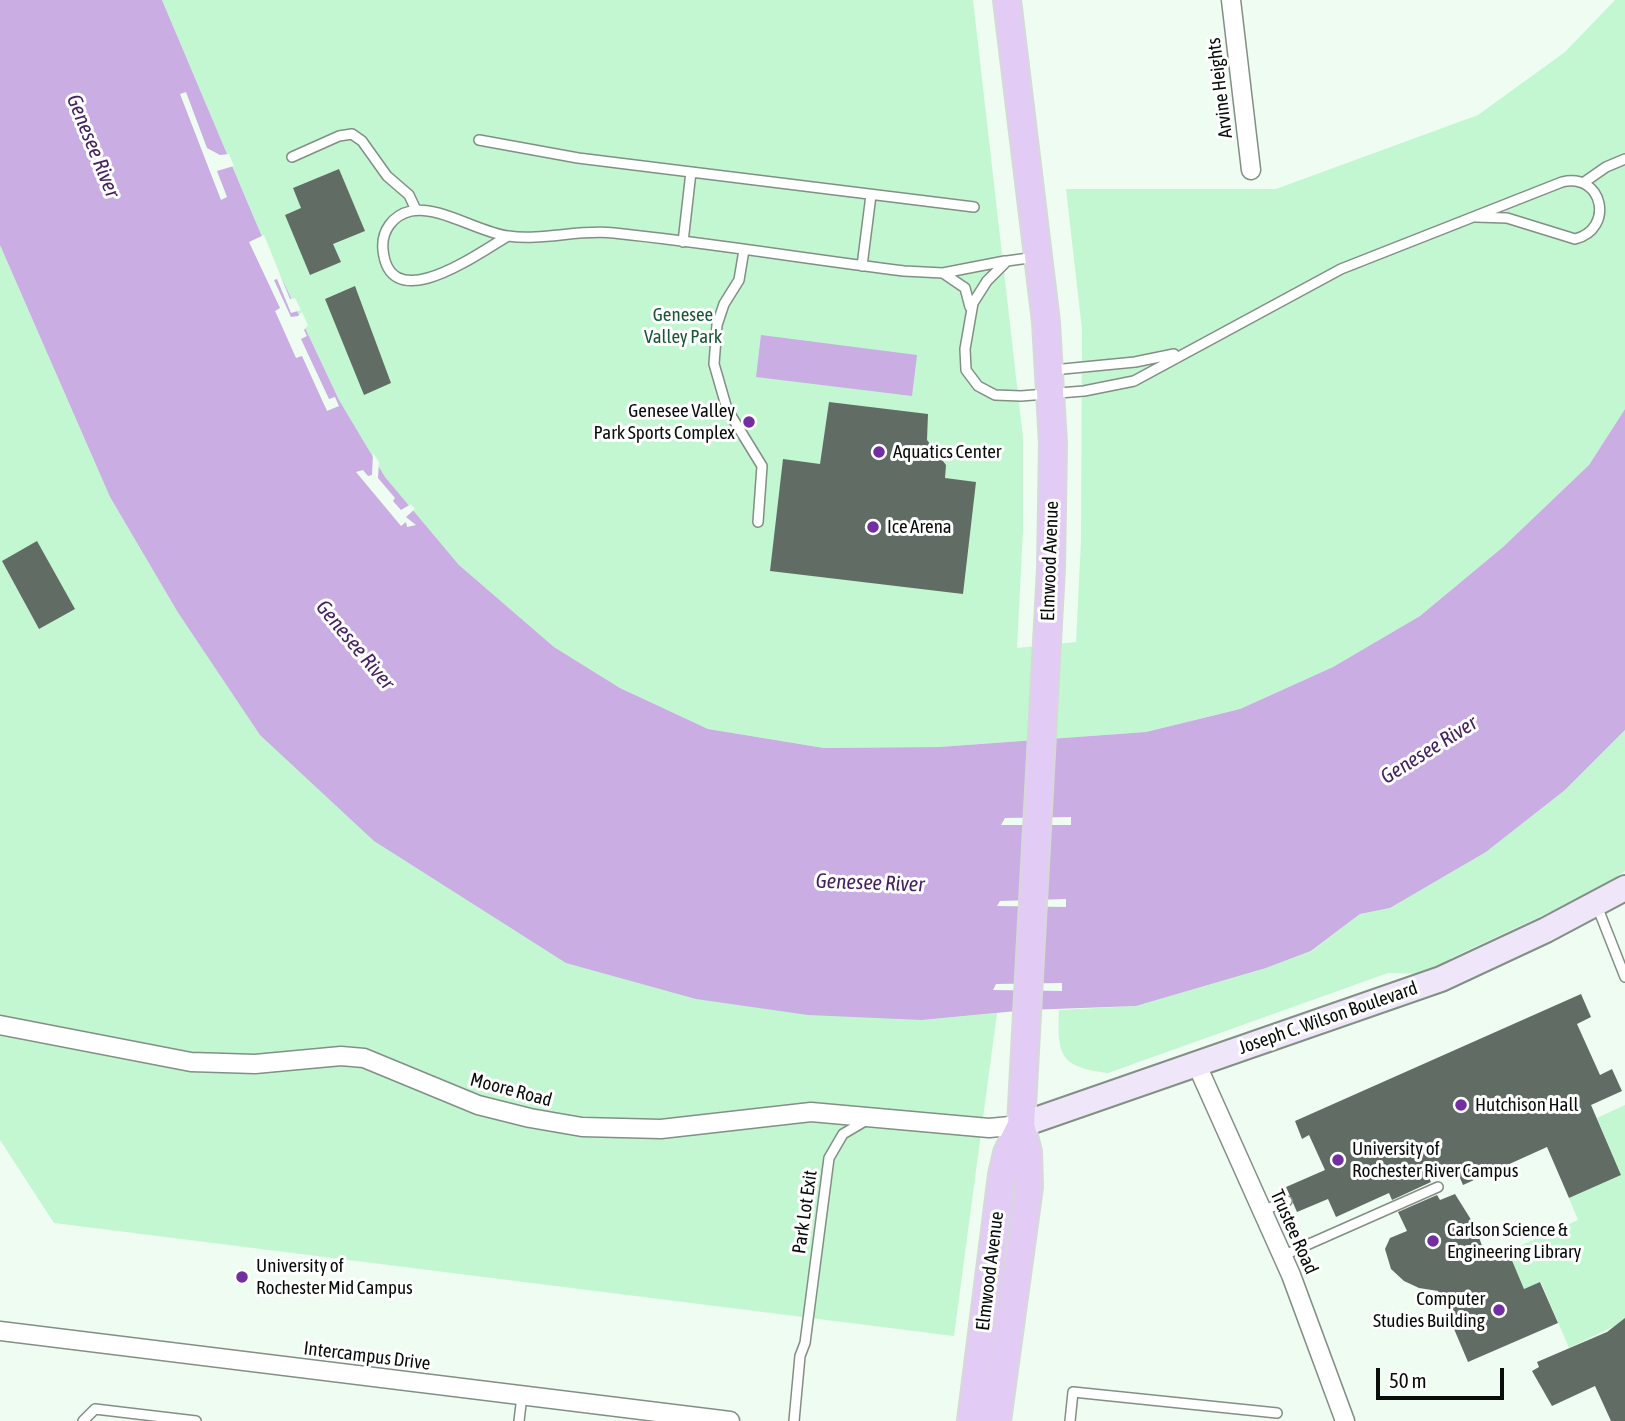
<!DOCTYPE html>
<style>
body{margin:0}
#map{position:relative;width:1625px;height:1421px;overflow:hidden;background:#eefcf2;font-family:"Asap Condensed",sans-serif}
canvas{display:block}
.scale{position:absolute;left:1376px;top:1368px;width:128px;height:32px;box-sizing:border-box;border:4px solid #080d0a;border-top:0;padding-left:9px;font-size:21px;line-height:24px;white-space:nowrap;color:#080d0a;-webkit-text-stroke:5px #fff;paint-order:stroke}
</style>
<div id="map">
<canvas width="1625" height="1421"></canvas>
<div class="scale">50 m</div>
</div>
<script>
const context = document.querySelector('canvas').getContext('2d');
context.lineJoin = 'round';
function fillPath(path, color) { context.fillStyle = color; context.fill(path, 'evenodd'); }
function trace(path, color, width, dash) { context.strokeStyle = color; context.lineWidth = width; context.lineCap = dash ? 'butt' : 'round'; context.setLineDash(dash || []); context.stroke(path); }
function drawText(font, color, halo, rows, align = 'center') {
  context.font = font + ' "Asap Condensed",sans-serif'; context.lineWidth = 6; context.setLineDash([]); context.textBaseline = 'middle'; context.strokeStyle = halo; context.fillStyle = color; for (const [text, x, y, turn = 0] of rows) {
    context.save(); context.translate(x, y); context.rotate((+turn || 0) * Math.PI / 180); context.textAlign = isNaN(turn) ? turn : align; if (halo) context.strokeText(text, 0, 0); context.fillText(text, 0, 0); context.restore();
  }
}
fillPath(new Path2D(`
 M 162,0 L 973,0 L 1023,438 L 1023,531 L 1017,648 L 1076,642 L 1081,540 L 1082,330 L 1066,189 L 1276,189 L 1478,115 L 1565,52 L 1615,0 L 1625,0 L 1625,409 L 1589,465 L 1503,547 L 1420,616 L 1333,667 L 1240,709 L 1146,732 L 939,747 L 824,748 L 708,729 L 620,688 L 554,647 L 459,565 L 385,477 L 339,400 L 260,232 Z
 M 0,245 L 110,497 L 177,611 L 922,1020 L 997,1013 L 954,1336 L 54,1223 L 0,1140 Z
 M 1625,730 L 1625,871 L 1618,875 L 1615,883 L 1558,914 L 1550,912 L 1451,958 L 1446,966 L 1425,974 L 1388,973 L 1108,1073 C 1060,1067 1057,1056 1059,1010 L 1136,1006 L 1266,968 L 1312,951 L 1360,914 L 1390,908 L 1486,852 L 1565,790 Z
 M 1625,1105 L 1625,1321 L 1569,1348 L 1541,1282 L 1524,1289 L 1508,1251 L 1578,1220 L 1569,1198 L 1621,1175 L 1597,1118 Z`), '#c3f7d2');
fillPath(new Path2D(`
 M 0,0 L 162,0 L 260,232 L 339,400 L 385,477 L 459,565 L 554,647 L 620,688 L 708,729 L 824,748 L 939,747 L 1146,732 L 1240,709 L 1333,667 L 1420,616 L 1503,547 L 1589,465 L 1625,409 L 1625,730 L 1565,790 L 1486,852 L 1390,908 L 1360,914 L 1311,951 L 1266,968 L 1136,1006 L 1027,1010 L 922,1020 L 808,1015 L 696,999 L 566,963 L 374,841 L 260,735 L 177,611 L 110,497 L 0,245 ZM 1071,817 L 1071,825 L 1001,825 L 1005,818 ZM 1066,899 L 1066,907 L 997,906 L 1000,901 ZM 1062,983 L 1062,991 L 993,990 L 996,984 Z
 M 761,335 L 917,355 L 912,396 L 756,377 Z`), '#c9ade3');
fillPath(new Path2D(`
 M 186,92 L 207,148 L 220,155 L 229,154 L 234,166 L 217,171 L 227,197 L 221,200 L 180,94 Z
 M 264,235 L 290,299 L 295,298 L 301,310 L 291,313 L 277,279 L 274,280 L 291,317 L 298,316 L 302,312 L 308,325 L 304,330 L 307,336 L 301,339 L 329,399 L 335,397 L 339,406 L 327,411 L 302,356 L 296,358 L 280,322 L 275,311 L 280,308 L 249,242 Z
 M 373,453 L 379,462 L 378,478 L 395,498 L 393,501 L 401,510 L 411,504 L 415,509 L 406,517 L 416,525 L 407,527 L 406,522 L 401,526 L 356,472 L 363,470 L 368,476 L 372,475 Z`), '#eefcf2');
fillPath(new Path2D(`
 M 339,169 L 365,231 L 333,244 L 341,262 L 310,275 L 285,215 L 301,208 L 293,188 Z
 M 355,286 L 391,383 L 364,395 L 325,299 Z
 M 829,402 L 928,414 L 927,440 L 946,465 L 945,478 L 976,482 L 963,594 L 770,571 L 783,459 L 820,464 Z
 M 37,541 L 75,609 L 39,629 L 2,561 Z
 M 1581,994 L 1591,1017 L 1577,1024 L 1600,1075 L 1612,1069 L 1622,1091 L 1591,1105 L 1621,1175 L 1569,1198 L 1547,1147 L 1463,1185 L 1454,1164 L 1428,1176 L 1431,1182 L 1392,1200 L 1389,1193 L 1336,1217 L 1328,1199 L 1297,1212 L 1286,1187 L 1325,1170 L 1309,1135 L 1302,1139 L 1295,1121 Z
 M 1455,1194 L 1475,1226 L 1487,1260 L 1508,1251 L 1524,1289 L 1540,1282 L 1558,1323 L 1468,1362 L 1438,1291 L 1419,1288 L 1404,1281 L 1391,1269 L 1385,1249 L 1390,1238 L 1407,1231 L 1398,1212 L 1437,1195 L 1440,1200 Z
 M 1625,1318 L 1625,1421 L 1611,1421 L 1595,1386 L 1552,1406 L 1532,1371 L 1539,1367 L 1537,1362 L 1607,1332 Z`), '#616d64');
const lane = new Path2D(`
 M 479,140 L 578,158 L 974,207
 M 292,157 L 339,136 L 352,134 L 362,141 L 387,176 L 409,195 L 416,210
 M 1583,183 L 1606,167 L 1625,159
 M 508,236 C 480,252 390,319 383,250 C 381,231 393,215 411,211 C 439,205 480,233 508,236 C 543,241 579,229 614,233 C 711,243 807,259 904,271 L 943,273
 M 683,242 L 691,172
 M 744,250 L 739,280 L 724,304 L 717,325 L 714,364 L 727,409 L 762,466 L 758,522
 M 1036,257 L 1007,261 L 987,281 L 973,303 L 965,349 L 966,370 L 978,386 L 995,395 L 1021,396 L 1084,391 L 1134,381 L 1341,269 L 1562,182 C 1603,172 1615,229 1575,239 L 1507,218 L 1476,217
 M 862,266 L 871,195
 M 970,307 L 965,288 L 943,273 L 1005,261
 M 1053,370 L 1135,362 L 1174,354
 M 1597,906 L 1625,977
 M 1262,1211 L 1287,1201
 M 1282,1256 L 1438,1187
 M 83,1421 L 95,1409 L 196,1421
 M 519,1421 L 522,1396
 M 794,1421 L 800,1356 L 805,1343 L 829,1158 L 843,1134 L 865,1121
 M 1070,1421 L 1073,1392 L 1277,1413`);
const street = new Path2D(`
 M 1231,0 L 1251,170
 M 0,1025 L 191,1062 L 255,1064 L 341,1056 L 364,1058 L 478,1105 L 530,1118 L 582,1127 L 661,1129 L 811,1112 L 989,1128 L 1021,1125
 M 1196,1063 L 1291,1275 L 1345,1421
 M 0,1331 L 730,1421`);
const secondary = new Path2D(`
 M 1021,1125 L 1441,979 L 1546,930 L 1625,888`);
const primary = new Path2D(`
 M 971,1421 L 1002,1175 L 1007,1153 L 1021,1125
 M 997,1421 L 1029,1187 L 1028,1152 L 1021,1125 L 1051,568 L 1053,444 L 1046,322 L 1007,0`);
trace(lane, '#828f85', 12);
trace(street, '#828f85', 21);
trace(secondary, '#828f85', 28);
trace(primary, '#d7d8d8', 30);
trace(lane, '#fff', 9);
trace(street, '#fff', 18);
trace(secondary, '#f0e6fa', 24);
trace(primary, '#e2ccf6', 26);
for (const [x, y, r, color] of [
 [749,422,7,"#732ea2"],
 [879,452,7,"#732ea2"],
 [873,527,7,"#732ea2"],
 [1461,1105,7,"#732ea2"],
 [1338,1160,7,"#732ea2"],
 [1433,1241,7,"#732ea2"],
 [242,1277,7,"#732ea2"],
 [1499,1310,7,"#732ea2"]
]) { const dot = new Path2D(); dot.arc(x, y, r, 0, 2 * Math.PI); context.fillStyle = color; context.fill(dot); trace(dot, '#fff', 2.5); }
drawText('19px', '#080d0a', '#fff', [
 ["Arvine Heights",1220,88,-97],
 ["Elmwood Avenue",1050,561,-88],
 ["Joseph C. Wilson Boulevard",1328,1018,-19],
 ["Moore Road",511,1090,15],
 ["Park Lot Exit",805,1212,-82],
 ["Trustee Road",1294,1232,66],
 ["Elmwood Avenue",990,1271,-83],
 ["Intercampus Drive",367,1356,7]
]);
drawText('19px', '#175733', '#fff', [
 ["Genesee",683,315],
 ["Valley Park",683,337]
]);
drawText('19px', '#080d0a', '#fff', [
 ["Genesee Valley",735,411,"right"],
 ["Park Sports Complex",735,433,"right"],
 ["Aquatics Center",893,452],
 ["Ice Arena",887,527],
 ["Hutchison Hall",1475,1105],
 ["University of",1352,1149],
 ["Rochester River Campus",1352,1171],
 ["Carlson Science &",1447,1230],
 ["Engineering Library",1447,1252],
 ["University of",256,1266],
 ["Rochester Mid Campus",256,1288],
 ["Computer",1485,1299,"right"],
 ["Studies Building",1485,1321,"right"]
], 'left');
drawText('italic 21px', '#452160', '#fff', [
 ["Genesee River",93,146,68],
 ["Genesee River",355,645,50],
 ["Genesee River",1429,750,-32],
 ["Genesee River",870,883,2]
]);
</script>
